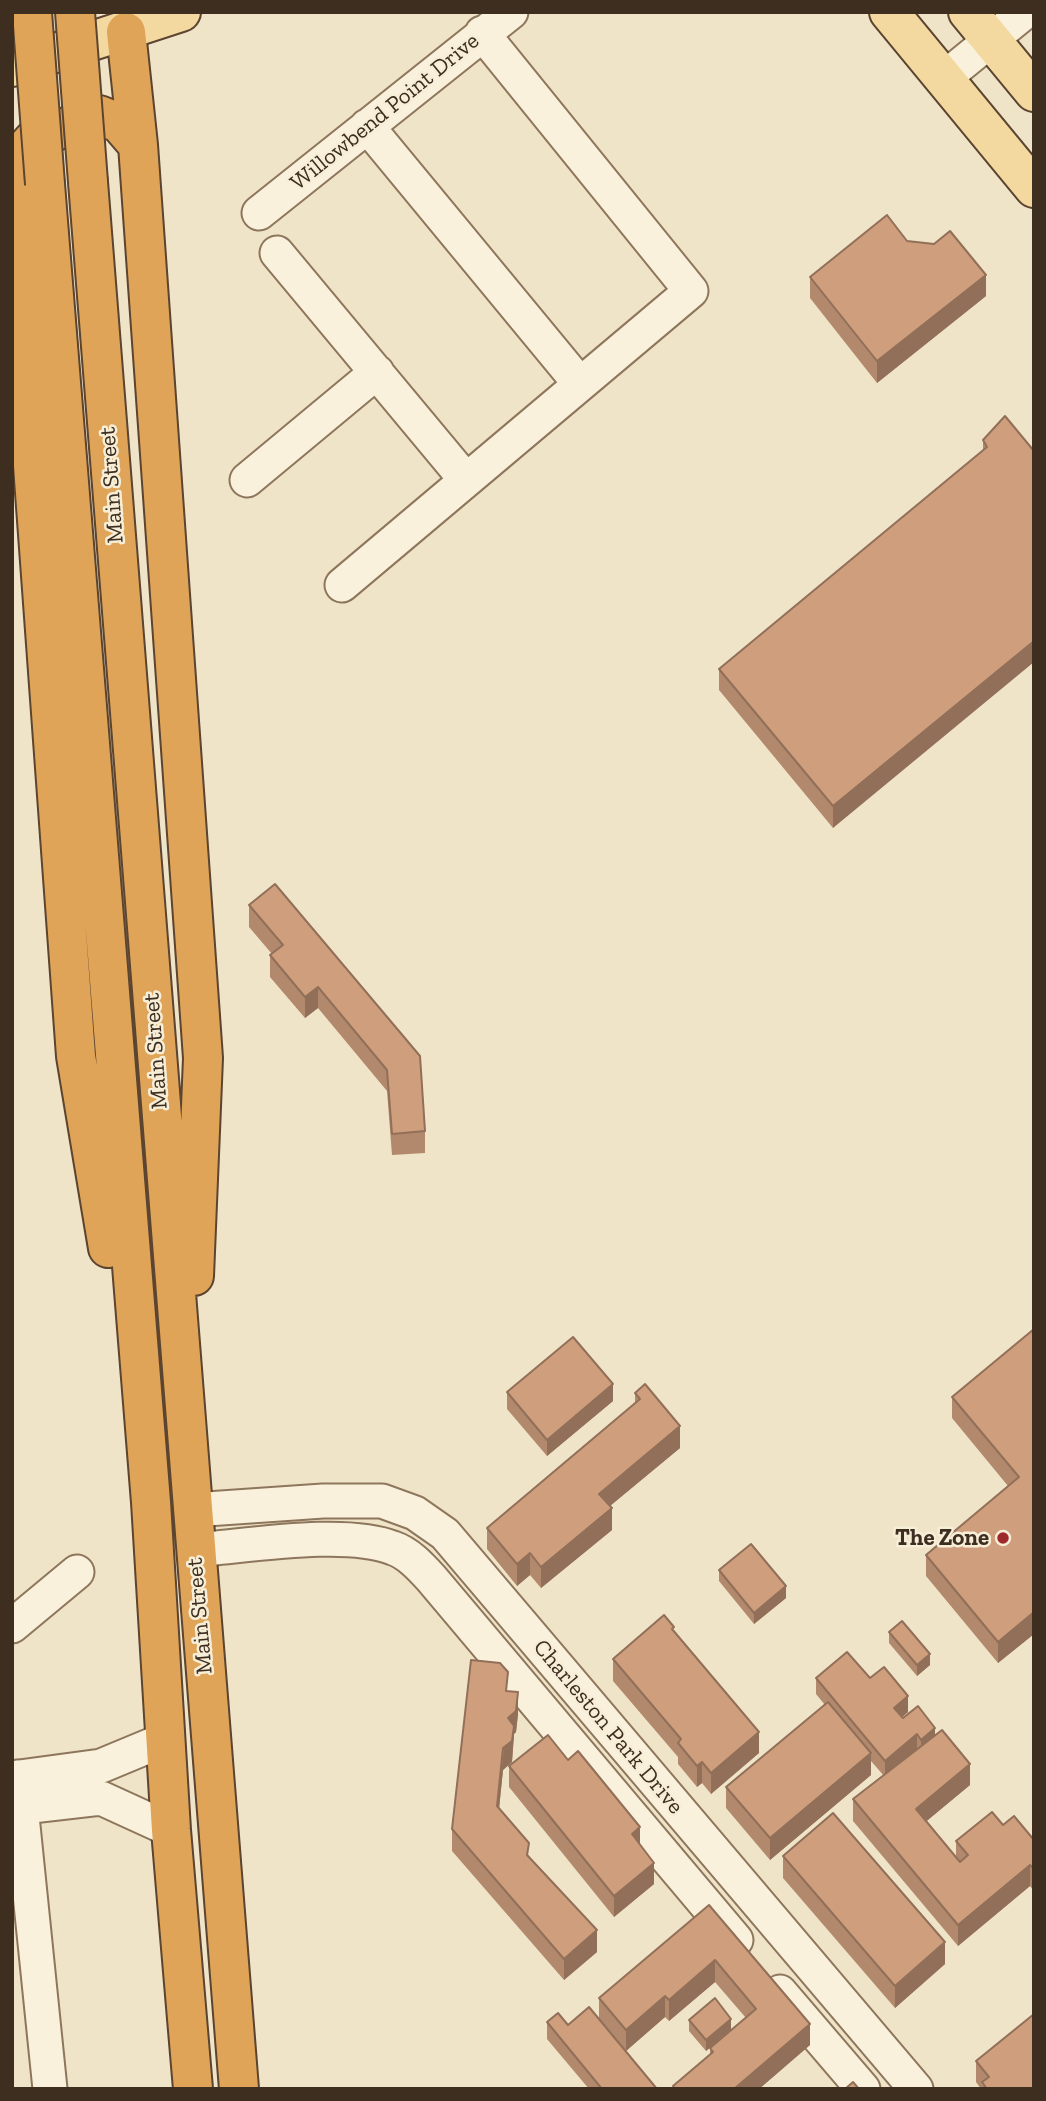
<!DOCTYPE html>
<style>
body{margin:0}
#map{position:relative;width:1046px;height:2101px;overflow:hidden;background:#f0e4c8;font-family:"Zilla Slab",serif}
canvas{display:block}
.frame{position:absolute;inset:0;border:14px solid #3d2e20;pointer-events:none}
</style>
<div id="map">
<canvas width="1046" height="2101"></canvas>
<div class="frame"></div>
</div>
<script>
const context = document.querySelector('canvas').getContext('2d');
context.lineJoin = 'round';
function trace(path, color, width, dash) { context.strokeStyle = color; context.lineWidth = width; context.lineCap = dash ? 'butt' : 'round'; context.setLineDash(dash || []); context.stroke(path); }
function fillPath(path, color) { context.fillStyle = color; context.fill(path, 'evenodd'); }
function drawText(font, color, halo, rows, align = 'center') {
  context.font = font + ' "Zilla Slab",serif'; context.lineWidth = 5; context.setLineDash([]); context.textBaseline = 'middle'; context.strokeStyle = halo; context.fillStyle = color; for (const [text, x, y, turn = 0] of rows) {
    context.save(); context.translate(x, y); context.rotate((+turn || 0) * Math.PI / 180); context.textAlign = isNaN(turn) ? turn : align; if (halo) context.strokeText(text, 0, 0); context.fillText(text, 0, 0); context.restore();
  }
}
const minor = new Path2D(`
 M 943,79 L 1025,12
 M 367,126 L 580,384
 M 259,213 L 511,12
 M 277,253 L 466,480
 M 247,480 L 377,372
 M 342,585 L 691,291 L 482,33
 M 192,1510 L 323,1501 L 382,1501 L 415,1513 L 445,1534 L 916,2089
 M 195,1550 C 248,1546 345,1529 393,1548 C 408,1553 420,1566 431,1578 L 736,1940
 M 12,1626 L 77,1572
 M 18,1777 L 50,2089
 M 12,1778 L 101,1766 L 166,1739
 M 23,1807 L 101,1798 L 171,1830
 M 780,1992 L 863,2089`);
const major = new Path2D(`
 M 889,12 L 1034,188
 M 968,12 L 1034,92
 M 12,67 L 181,12`);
const highway = new Path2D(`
 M 126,32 L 138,145 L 203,1058 L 194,1276
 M 12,164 L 34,139 L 99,115 L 119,123 L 138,145
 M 12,177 L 76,1056 L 108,1248
 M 88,182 L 239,2089
 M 45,184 L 151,1502 L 171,1830 L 193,2089`);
trace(minor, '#8d765c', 37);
trace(major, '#5b4430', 42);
trace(highway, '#5b4430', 42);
trace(minor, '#faf1dc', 33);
trace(major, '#f3d9a0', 38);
trace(highway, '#e0a458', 38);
const highwayBridge = new Path2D(`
 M 32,12 L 45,184
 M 75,12 L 88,182`);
trace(highwayBridge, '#5b4430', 42, []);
trace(highwayBridge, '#e0a458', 38);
fillPath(new Path2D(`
 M 907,241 L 986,296 L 877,383 L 810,298 L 810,277 Z
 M 1005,416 L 833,828 L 719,690 L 719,669 L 983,451 L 983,440 Z
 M 275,884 L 425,1131 L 425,1153 L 392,1155 L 387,1091 L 318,1008 L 305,1018 L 270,977 L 270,955 L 272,954 L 249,927 L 249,905 Z
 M 1034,1329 L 1034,1634 L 998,1663 L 926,1576 L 926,1555 L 1008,1486 L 952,1418 L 952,1397 Z
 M 507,1392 L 613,1401 L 547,1456 L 507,1409 Z
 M 635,1393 L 680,1448 L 610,1506 L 612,1530 L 541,1588 L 530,1575 L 517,1586 L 487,1549 L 487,1528 L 635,1403 Z
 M 719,1570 L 786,1598 L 754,1624 L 719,1581 Z
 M 674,1631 L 759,1753 L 711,1794 L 702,1783 L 697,1787 L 678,1764 L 678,1757 L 613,1681 L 613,1659 Z
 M 889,1632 L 930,1665 L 917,1676 L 889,1643 Z
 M 816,1678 L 870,1678 L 908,1712 L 902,1717 L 935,1735 L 970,1785 L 926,1821 L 956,1858 L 956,1841 L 1003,1825 L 1034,1840 L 1034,1891 L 1030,1886 L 958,1946 L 853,1821 L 853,1799 L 884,1776 L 871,1761 L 871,1775 L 770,1860 L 726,1808 L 726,1787 L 825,1705 L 816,1694 Z
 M 508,1691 L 518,1714 L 516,1732 L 514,1734 L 512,1762 L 503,1770 L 499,1809 L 529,1856 L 597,1952 L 564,1980 L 452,1851 L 452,1829 Z
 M 568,1760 L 640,1845 L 654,1884 L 614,1917 L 509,1787 L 509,1766 Z
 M 783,1856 L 945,1964 L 895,2008 L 783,1878 Z
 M 709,1905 L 810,2045 L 759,2089 L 673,2089 L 673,2086 L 710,2054 L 710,2048 L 724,2036 L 706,2051 L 689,2031 L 689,2020 L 731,2030 L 746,2018 L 715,1982 L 669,2021 L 665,2017 L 626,2051 L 657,2089 L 589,2089 L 547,2039 L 547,2022 L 568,2025 L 599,2019 L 599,1998 Z
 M 976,2061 L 1034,2089 L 981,2089 L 976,2082 Z`), '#b2896c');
fillPath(new Path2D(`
 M 986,275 L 986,296 L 877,383 L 877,361 Z
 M 1034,641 L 1034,662 L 833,828 L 833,806 Z
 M 318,987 L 318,1008 L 305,1018 L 305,997 Z
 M 613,1384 L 613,1401 L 547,1456 L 547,1440 Z
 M 680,1426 L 680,1448 L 599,1515 L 599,1494 Z
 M 612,1508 L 612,1530 L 541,1588 L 541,1567 Z
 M 530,1553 L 530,1575 L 517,1586 L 517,1564 Z
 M 786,1586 L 786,1598 L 754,1624 L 754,1613 Z
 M 1034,1612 L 1034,1634 L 998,1663 L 998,1642 Z
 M 930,1654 L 930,1665 L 917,1676 L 917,1665 Z
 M 518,1692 L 518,1714 L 516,1732 L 514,1734 L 512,1762 L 503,1770 L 497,1828 L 497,1806 L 508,1718 Z
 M 908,1696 L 908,1712 L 894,1724 L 894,1708 Z
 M 935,1728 L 935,1744 L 921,1756 L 921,1740 Z
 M 759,1732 L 759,1753 L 711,1794 L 711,1773 Z
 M 917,1734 L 917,1751 L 885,1777 L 885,1761 Z
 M 871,1753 L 871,1775 L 770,1860 L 770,1838 Z
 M 702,1762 L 702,1783 L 697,1787 L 697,1766 Z
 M 970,1764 L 970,1785 L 916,1830 L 916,1809 Z
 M 640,1827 L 640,1849 L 632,1834 Z
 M 654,1863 L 654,1884 L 614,1917 L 614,1896 Z
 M 1030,1865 L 1030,1886 L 958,1946 L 958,1925 Z
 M 597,1930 L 597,1952 L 564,1980 L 564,1959 Z
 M 945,1942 L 945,1964 L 895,2008 L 895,1986 Z
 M 715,1960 L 715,1982 L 669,2021 L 669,2000 Z
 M 665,1996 L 665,2017 L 626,2051 L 626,2030 Z
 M 731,2019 L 731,2030 L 706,2051 L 706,2040 Z
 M 810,2024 L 810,2045 L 759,2089 L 734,2089 Z`), '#916f58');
const building = new Path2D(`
 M 887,215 L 907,241 L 934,244 L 950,231 L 986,275 L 877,361 L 810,277 Z
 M 1005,416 L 1034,451 L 1034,641 L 833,806 L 719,669 L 987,447 L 983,440 Z
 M 275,884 L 420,1056 L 425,1131 L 392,1134 L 387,1070 L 318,987 L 305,997 L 270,955 L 283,945 L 249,905 Z
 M 1034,1329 L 1034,1612 L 998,1642 L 926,1555 L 1019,1477 L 952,1397 Z
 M 573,1337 L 613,1384 L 547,1440 L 507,1392 Z
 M 645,1384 L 680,1426 L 599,1494 L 612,1508 L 541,1567 L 530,1553 L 517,1564 L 487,1528 L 640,1399 L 635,1393 Z
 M 751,1544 L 786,1586 L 754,1613 L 719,1570 Z
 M 664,1615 L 674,1627 L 672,1629 L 759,1732 L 711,1773 L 702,1762 L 697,1766 L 678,1743 L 681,1739 L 613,1659 Z
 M 902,1621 L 930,1654 L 917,1665 L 889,1632 Z
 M 847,1652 L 870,1678 L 884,1667 L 908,1696 L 894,1708 L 903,1718 L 918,1706 L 935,1728 L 921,1740 L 917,1734 L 885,1761 L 816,1678 Z
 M 471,1660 L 500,1663 L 508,1672 L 506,1691 L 518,1692 L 516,1711 L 508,1718 L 514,1726 L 512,1741 L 503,1748 L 497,1806 L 529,1843 L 527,1855 L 597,1930 L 564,1959 L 452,1829 Z
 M 828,1702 L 871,1753 L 770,1838 L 726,1787 Z
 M 942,1730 L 970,1764 L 916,1809 L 960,1862 L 968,1855 L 956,1841 L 992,1812 L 1003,1825 L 1014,1816 L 1034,1840 L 1034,1869 L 1030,1865 L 958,1925 L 853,1799 Z
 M 548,1735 L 568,1760 L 578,1751 L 640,1827 L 632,1834 L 654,1863 L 614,1896 L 509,1766 Z
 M 833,1813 L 945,1942 L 895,1986 L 783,1856 Z
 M 709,1905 L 810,2024 L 734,2089 L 675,2089 L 673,2086 L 713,2052 L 710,2048 L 756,2009 L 715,1960 L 669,2000 L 665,1996 L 626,2030 L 599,1998 Z
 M 715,1998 L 731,2019 L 706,2040 L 689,2020 Z
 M 589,2007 L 657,2089 L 602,2089 L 547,2022 L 558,2013 L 568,2025 Z
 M 1034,2014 L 1034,2089 L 987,2089 L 982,2082 L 989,2077 L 976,2061 Z
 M 853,2082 L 859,2089 L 845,2089 Z`);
fillPath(building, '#cf9f7d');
trace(building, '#916f58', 2);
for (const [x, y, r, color] of [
 [1003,1538,7,"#9e2a2b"]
]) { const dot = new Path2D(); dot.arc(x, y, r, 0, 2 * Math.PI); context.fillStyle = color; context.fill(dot); trace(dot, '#f7eed8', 2.5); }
drawText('23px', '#3d2e20', '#f7eed8', [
 ["Willowbend Point Drive",385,112,-39],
 ["Main Street",112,485,-94],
 ["Main Street",156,1051,-94],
 ["Main Street",200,1616,-95],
 ["Charleston Park Drive",608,1727,50]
]);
drawText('bold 23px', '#3d2e20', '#f7eed8', [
 ["The Zone",989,1538]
], 'right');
</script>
